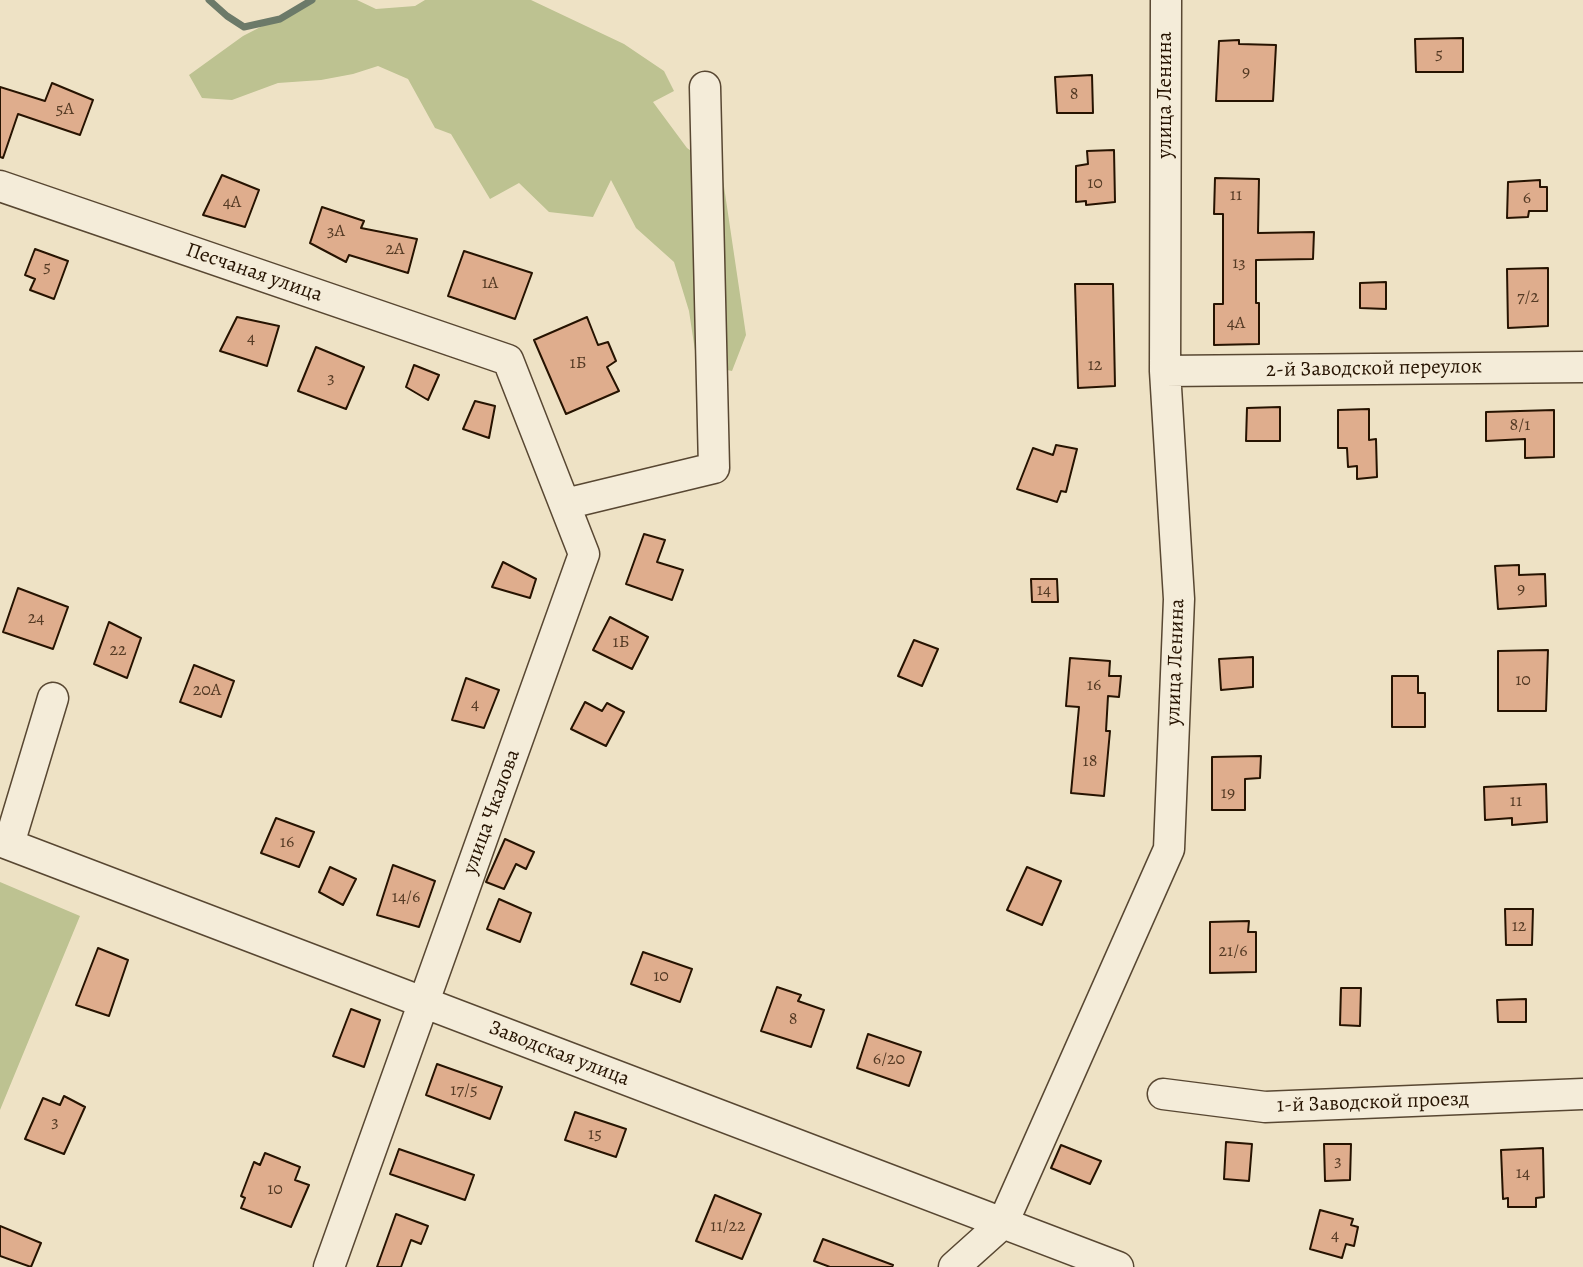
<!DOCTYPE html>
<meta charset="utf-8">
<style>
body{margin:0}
canvas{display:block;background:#eee2c5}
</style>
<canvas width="1583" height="1267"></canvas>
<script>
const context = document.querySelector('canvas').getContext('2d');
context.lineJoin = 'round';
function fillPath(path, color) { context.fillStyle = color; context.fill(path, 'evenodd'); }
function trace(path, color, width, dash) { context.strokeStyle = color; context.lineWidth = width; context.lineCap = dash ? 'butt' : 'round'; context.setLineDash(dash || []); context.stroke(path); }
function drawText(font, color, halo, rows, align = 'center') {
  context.font = font + ' Alegreya,serif'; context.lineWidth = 6; context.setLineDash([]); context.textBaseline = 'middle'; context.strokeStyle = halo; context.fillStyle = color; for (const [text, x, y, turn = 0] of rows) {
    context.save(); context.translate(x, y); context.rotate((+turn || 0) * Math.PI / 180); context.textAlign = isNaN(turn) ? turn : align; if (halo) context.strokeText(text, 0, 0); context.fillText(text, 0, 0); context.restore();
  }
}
fillPath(new Path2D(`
 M 313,0 L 357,0 L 376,9 L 415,6 L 425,0 L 531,0 L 624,44 L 664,71 L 674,91 L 653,102 L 687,148 L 722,173 L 746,335 L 732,371 L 697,364 L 689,311 L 674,262 L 636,228 L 611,180 L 593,217 L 549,212 L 519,183 L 490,199 L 451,134 L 435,128 L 408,79 L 378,66 L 353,74 L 321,80 L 278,83 L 232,100 L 202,98 L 189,75 L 243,36 Z
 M 0,882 L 80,916 L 0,1110 Z`), '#bdc291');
trace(new Path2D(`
 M 209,0 L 227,16 L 244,27 L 280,19 L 312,0`), '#6c7a69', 7);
const building = new Path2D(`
 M 1463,38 L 1463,72 L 1416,72 L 1415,39 Z
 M 1239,40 L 1239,44 L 1276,45 L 1273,101 L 1216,101 L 1219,41 Z
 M 1092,75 L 1093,113 L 1057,113 L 1055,77 Z
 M 52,83 L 93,100 L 80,135 L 18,114 L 3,158 L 0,157 L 0,87 L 45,101 Z
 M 1114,150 L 1115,202 L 1086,205 L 1086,201 L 1076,202 L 1076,166 L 1088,164 L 1087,151 Z
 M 222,175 L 259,190 L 245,227 L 203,215 Z
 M 1215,178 L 1259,179 L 1258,233 L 1314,232 L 1313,259 L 1256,260 L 1256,303 L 1259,303 L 1259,344 L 1214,345 L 1214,304 L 1223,304 L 1223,214 L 1214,214 Z
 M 1540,180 L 1540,187 L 1547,187 L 1547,211 L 1529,211 L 1528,217 L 1507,218 L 1508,182 Z
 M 322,207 L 364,221 L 361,228 L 417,239 L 408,273 L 349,255 L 346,262 L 310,243 Z
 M 35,249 L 68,261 L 54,299 L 30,290 L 35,279 L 25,275 Z
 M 464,251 L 532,273 L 515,319 L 448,296 Z
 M 1548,268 L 1548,326 L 1508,328 L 1507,269 Z
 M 1386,282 L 1386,309 L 1360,308 L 1360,283 Z
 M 1075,284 L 1113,284 L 1115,386 L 1078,388 Z
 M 237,317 L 279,326 L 267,366 L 220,351 Z
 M 587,317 L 598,345 L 608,342 L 616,361 L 607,367 L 619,391 L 566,414 L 534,340 Z
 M 316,347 L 364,367 L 346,409 L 298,391 Z
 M 414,365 L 439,375 L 428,400 L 406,387 Z
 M 475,401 L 495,406 L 489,438 L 463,429 Z
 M 1280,407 L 1280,441 L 1246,441 L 1247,408 Z
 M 1369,409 L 1369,440 L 1376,439 L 1377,477 L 1357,479 L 1357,466 L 1348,467 L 1347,448 L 1338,448 L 1338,410 Z
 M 1554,410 L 1554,457 L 1525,458 L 1525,439 L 1486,441 L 1486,412 Z
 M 1056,445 L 1077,449 L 1066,492 L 1061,491 L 1057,502 L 1017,489 L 1033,448 L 1053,455 Z
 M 644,534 L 665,540 L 657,562 L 683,570 L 672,600 L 626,584 Z
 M 503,562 L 536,579 L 530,598 L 492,587 Z
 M 1519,565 L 1519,575 L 1545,574 L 1546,606 L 1498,609 L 1495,566 Z
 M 1031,579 L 1057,579 L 1058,602 L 1032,602 Z
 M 18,588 L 68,607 L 53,649 L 3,632 Z
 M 610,617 L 648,637 L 632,669 L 593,650 Z
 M 109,622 L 141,638 L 127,678 L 94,664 Z
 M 914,640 L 938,649 L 922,686 L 898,676 Z
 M 1548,650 L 1546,711 L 1498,711 L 1498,651 Z
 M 1253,657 L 1253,687 L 1221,690 L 1219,659 Z
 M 1070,658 L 1110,661 L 1109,676 L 1121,676 L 1119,697 L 1108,696 L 1106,731 L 1110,731 L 1104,796 L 1071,793 L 1079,707 L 1066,706 Z
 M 194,665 L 234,681 L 221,717 L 180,702 Z
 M 1392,676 L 1418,676 L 1418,693 L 1425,693 L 1425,727 L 1392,727 Z
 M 466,678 L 499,690 L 484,728 L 452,720 Z
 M 585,702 L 602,711 L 607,703 L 624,712 L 606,746 L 571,729 Z
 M 1261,756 L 1260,778 L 1245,779 L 1245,810 L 1212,810 L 1212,757 Z
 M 1546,784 L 1547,822 L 1512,825 L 1512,818 L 1485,820 L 1484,787 Z
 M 276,818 L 314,832 L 299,867 L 261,853 Z
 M 505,839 L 534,852 L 526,869 L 516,864 L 504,889 L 486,882 Z
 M 393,865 L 435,881 L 419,927 L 377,915 Z
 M 330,867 L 356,879 L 343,905 L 319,892 Z
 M 1027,867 L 1061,881 L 1042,925 L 1007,910 Z
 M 499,899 L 531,913 L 520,942 L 487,929 Z
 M 1505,909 L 1533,909 L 1532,945 L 1506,945 Z
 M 1249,921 L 1248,932 L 1256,932 L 1256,972 L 1210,973 L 1210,922 Z
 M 98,948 L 128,960 L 109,1016 L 76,1005 Z
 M 643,952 L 692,969 L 680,1002 L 631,984 Z
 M 777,987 L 801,995 L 798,1001 L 824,1010 L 811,1047 L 761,1031 Z
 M 1341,988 L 1361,988 L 1360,1026 L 1340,1025 Z
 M 1526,999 L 1526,1022 L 1498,1022 L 1497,1000 Z
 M 351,1009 L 380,1020 L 364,1067 L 333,1056 Z
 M 868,1034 L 921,1052 L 909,1086 L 857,1068 Z
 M 437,1064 L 502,1087 L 490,1119 L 426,1095 Z
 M 64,1096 L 85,1107 L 64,1154 L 25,1139 L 43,1098 L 60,1105 Z
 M 575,1112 L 626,1129 L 616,1157 L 565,1140 Z
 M 1226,1142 L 1252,1144 L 1249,1181 L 1224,1179 Z
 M 1324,1144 L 1351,1144 L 1350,1180 L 1325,1181 Z
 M 1061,1145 L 1101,1161 L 1090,1184 L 1051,1168 Z
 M 1543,1148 L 1544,1197 L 1536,1198 L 1536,1207 L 1508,1207 L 1508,1198 L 1503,1199 L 1501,1150 Z
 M 399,1149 L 474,1175 L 465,1200 L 390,1174 Z
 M 265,1153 L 300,1167 L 295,1180 L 309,1185 L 291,1227 L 241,1208 L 245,1198 L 241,1196 L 254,1162 L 260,1165 Z
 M 715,1195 L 761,1214 L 742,1259 L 696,1241 Z
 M 1320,1210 L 1353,1219 L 1351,1225 L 1358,1227 L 1354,1246 L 1346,1244 L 1342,1258 L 1310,1249 Z
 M 396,1214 L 428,1226 L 421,1244 L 411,1240 L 401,1267 L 377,1267 Z
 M 0,1226 L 41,1243 L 31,1267 L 0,1256 Z
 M 823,1239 L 893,1265 L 892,1267 L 830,1267 L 814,1261 Z`);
fillPath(building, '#dfad8d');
trace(building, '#261301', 2);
const minor = new Path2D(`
 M 0,186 L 508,360 L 584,554 L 329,1267
 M 1165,371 L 1583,367
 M 565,504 L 714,468 L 705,87
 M 0,841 L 1118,1267
 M 9,844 L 53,698
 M 1163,1094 L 1265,1107 L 1583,1094
 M 954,1267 L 1003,1223 L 1169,849 L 1179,599 L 1165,371 L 1166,0`);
trace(minor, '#584732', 33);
trace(minor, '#f4ecd9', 30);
drawText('18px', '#543a24', null, [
 ["5",1439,55],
 ["9",1246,73],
 ["8",1074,95],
 ["5А",65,110],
 ["10",1095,184],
 ["11",1236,196],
 ["6",1527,199],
 ["4А",232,203],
 ["3А",336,232],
 ["2А",395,250],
 ["13",1239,264],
 ["5",47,268],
 ["1А",490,284],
 ["7/2",1528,298],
 ["4А",1236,324],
 ["4",251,339],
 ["1Б",578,364],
 ["12",1095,366],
 ["3",331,379],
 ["8/1",1520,426],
 ["9",1521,590],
 ["14",1044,591],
 ["24",36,619],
 ["1Б",621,643],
 ["22",118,651],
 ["10",1523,681],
 ["16",1094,686],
 ["20А",207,691],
 ["4",475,705],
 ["18",1090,762],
 ["19",1228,794],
 ["11",1516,802],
 ["16",287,843],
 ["14/6",406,898],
 ["12",1519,927],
 ["21/6",1233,952],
 ["10",661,977],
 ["8",793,1020],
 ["6/20",889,1060],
 ["17/5",464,1091],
 ["3",55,1123],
 ["15",595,1135],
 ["3",1338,1162],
 ["14",1523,1174],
 ["10",275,1190],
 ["11/22",728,1227],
 ["4",1335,1236]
]);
drawText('21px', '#261301', '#f4ecd9', [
 ["улица Ленина",1166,95,-90],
 ["Песчаная улица",254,273,19],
 ["2-й Заводской переулок",1374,369,-1],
 ["улица Ленина",1176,662,-88],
 ["улица Чкалова",492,812,-70],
 ["Заводская улица",559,1054,21],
 ["1-й Заводской проезд",1373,1103,-2]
]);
</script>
